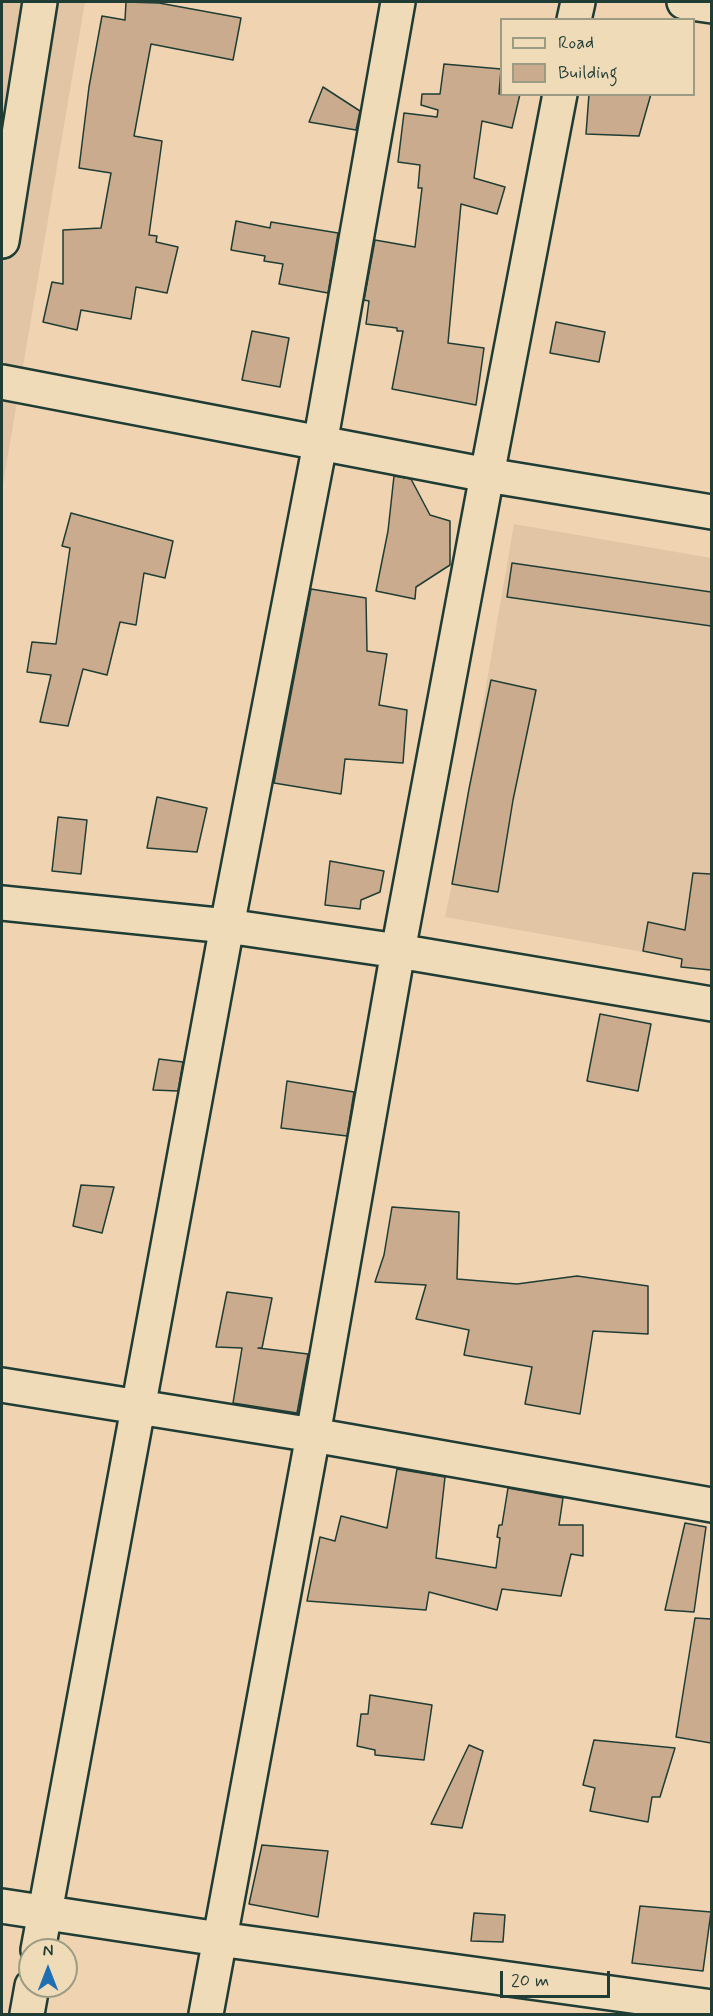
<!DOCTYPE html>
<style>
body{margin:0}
#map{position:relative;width:713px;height:2016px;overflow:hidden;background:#f0d4b2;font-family:Mynerve,sans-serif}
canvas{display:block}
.frame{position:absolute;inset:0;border:3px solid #1f3d34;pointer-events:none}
.legend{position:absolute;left:500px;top:18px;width:195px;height:78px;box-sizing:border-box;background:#f0dbb9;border:2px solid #9c9c84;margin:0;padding:8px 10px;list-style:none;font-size:18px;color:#1f3d34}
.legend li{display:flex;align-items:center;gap:12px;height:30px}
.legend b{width:30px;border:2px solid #9c9c84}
.north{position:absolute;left:18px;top:1938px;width:60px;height:60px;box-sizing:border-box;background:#f0dbb9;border:2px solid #9c9c84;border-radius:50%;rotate:0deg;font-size:16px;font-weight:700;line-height:24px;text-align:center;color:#1f3d34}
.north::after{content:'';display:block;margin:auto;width:21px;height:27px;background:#1f6fb2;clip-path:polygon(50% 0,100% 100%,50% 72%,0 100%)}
.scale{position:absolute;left:500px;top:1971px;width:110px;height:27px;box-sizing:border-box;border:3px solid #1f3d34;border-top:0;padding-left:8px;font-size:18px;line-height:21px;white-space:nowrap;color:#1f3d34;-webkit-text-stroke:4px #f0dbb9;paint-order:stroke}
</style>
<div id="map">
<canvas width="713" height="2016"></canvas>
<div class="frame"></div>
<ul class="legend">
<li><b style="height:8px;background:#f0dbb9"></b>Road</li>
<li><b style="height:16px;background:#cbab8d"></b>Building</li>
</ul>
<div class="north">N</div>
<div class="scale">20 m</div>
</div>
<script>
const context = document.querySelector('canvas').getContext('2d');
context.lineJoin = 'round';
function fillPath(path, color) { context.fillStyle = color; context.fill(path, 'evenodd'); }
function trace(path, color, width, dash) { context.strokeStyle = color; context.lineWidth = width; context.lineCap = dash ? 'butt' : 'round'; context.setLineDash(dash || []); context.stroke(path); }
fillPath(new Path2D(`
 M 2,2 L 85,2 L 2,490 Z
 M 514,524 L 711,558 L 711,964 L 445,917 L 452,884 Z`), '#e1c5a5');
const building = new Path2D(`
 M 126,2 L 159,3 L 241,18 L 233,60 L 151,44 L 134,136 L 162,141 L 149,235 L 157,236 L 156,242 L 178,247 L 167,293 L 136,287 L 131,319 L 81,310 L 77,330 L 43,322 L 52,282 L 63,284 L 63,230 L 101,228 L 111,173 L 79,168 L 89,87 L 102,16 L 125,20 Z
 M 444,64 L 501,69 L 499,94 L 520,94 L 512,128 L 482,121 L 474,178 L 505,187 L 497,214 L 461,204 L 448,343 L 484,348 L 476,405 L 392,389 L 403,331 L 397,331 L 397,328 L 366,324 L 369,301 L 364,300 L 375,240 L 415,247 L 422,188 L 418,188 L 420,165 L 398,162 L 404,113 L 437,117 L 438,110 L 421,105 L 422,94 L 440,94 Z
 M 323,87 L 360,111 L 356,130 L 309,122 Z
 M 589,94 L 651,94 L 639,136 L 586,134 Z
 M 236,221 L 270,228 L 271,222 L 338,233 L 328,293 L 279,284 L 283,264 L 264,261 L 265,256 L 231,250 Z
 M 556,322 L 605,332 L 599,362 L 550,353 Z
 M 252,331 L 289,338 L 280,387 L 242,380 Z
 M 394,476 L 411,479 L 430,515 L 450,521 L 450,565 L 416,587 L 415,599 L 376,591 L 388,531 Z
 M 71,513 L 173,541 L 165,578 L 144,573 L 136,625 L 120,622 L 107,675 L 83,669 L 68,726 L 40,722 L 51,675 L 27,672 L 32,642 L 56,644 L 70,548 L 62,546 Z
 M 512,563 L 711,592 L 711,626 L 507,597 Z
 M 311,589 L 366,598 L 367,651 L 387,654 L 379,705 L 407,710 L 403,763 L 345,759 L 341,794 L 274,783 Z
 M 491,680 L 536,690 L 513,800 L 498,892 L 452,884 L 469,789 Z
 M 157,797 L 207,808 L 197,852 L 147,848 Z
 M 58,817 L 87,820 L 81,874 L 52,871 Z
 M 330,861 L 384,871 L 380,892 L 361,900 L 360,909 L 325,905 Z
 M 693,873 L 711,874 L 711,970 L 681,967 L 682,959 L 643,951 L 648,922 L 685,930 Z
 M 600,1014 L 651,1024 L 638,1091 L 587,1081 Z
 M 159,1059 L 183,1062 L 178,1091 L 153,1090 Z
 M 287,1081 L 354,1092 L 347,1136 L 281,1128 Z
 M 81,1185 L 114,1187 L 102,1233 L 73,1226 Z
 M 392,1207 L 459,1212 L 457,1279 L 517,1284 L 577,1276 L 648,1286 L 648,1334 L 593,1331 L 580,1414 L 525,1404 L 532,1367 L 464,1355 L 469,1330 L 416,1319 L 426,1285 L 375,1282 L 384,1255 Z
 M 227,1292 L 272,1298 L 262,1348 L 258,1348 L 308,1354 L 297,1413 L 233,1403 L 242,1348 L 216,1347 Z
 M 397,1469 L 445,1477 L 436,1558 L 496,1568 L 500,1538 L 497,1537 L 499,1525 L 502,1525 L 508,1488 L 563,1498 L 559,1525 L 583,1525 L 583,1556 L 571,1554 L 561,1596 L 502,1589 L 497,1610 L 429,1592 L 426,1610 L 307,1601 L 320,1537 L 335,1541 L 341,1516 L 387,1528 Z
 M 685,1523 L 706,1527 L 694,1612 L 665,1610 Z
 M 695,1618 L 711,1619 L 711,1743 L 676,1737 Z
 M 370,1695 L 432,1705 L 424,1760 L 375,1755 L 375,1750 L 357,1746 L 361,1714 L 368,1714 Z
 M 594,1740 L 675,1748 L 660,1797 L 652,1797 L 648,1822 L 590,1811 L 595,1788 L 583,1785 Z
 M 469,1745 L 483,1751 L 462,1828 L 431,1824 Z
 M 262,1845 L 328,1851 L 318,1917 L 249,1904 Z
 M 640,1906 L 711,1912 L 703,1971 L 632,1963 Z
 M 474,1913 L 505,1915 L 503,1942 L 471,1941 Z`);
fillPath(building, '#cbab8d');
trace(building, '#1f3d34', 1.5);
const minor = new Path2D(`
 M 684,2 L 712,6
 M 574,20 L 578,2
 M 2,241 L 40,2
 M 2,382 L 487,475 L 712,512
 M 2,903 L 227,926 L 398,951 L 712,1004
 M 2,1385 L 313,1435 L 712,1505
 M 2,1906 L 219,1939 L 712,2007
 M 38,1950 L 227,926 L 320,444 L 398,2
 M 27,2014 L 32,1986
 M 206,2014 L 313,1435 L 398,951 L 487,475 L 560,94`);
trace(minor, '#1f3d34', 38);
trace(minor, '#f0dbb9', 33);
</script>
